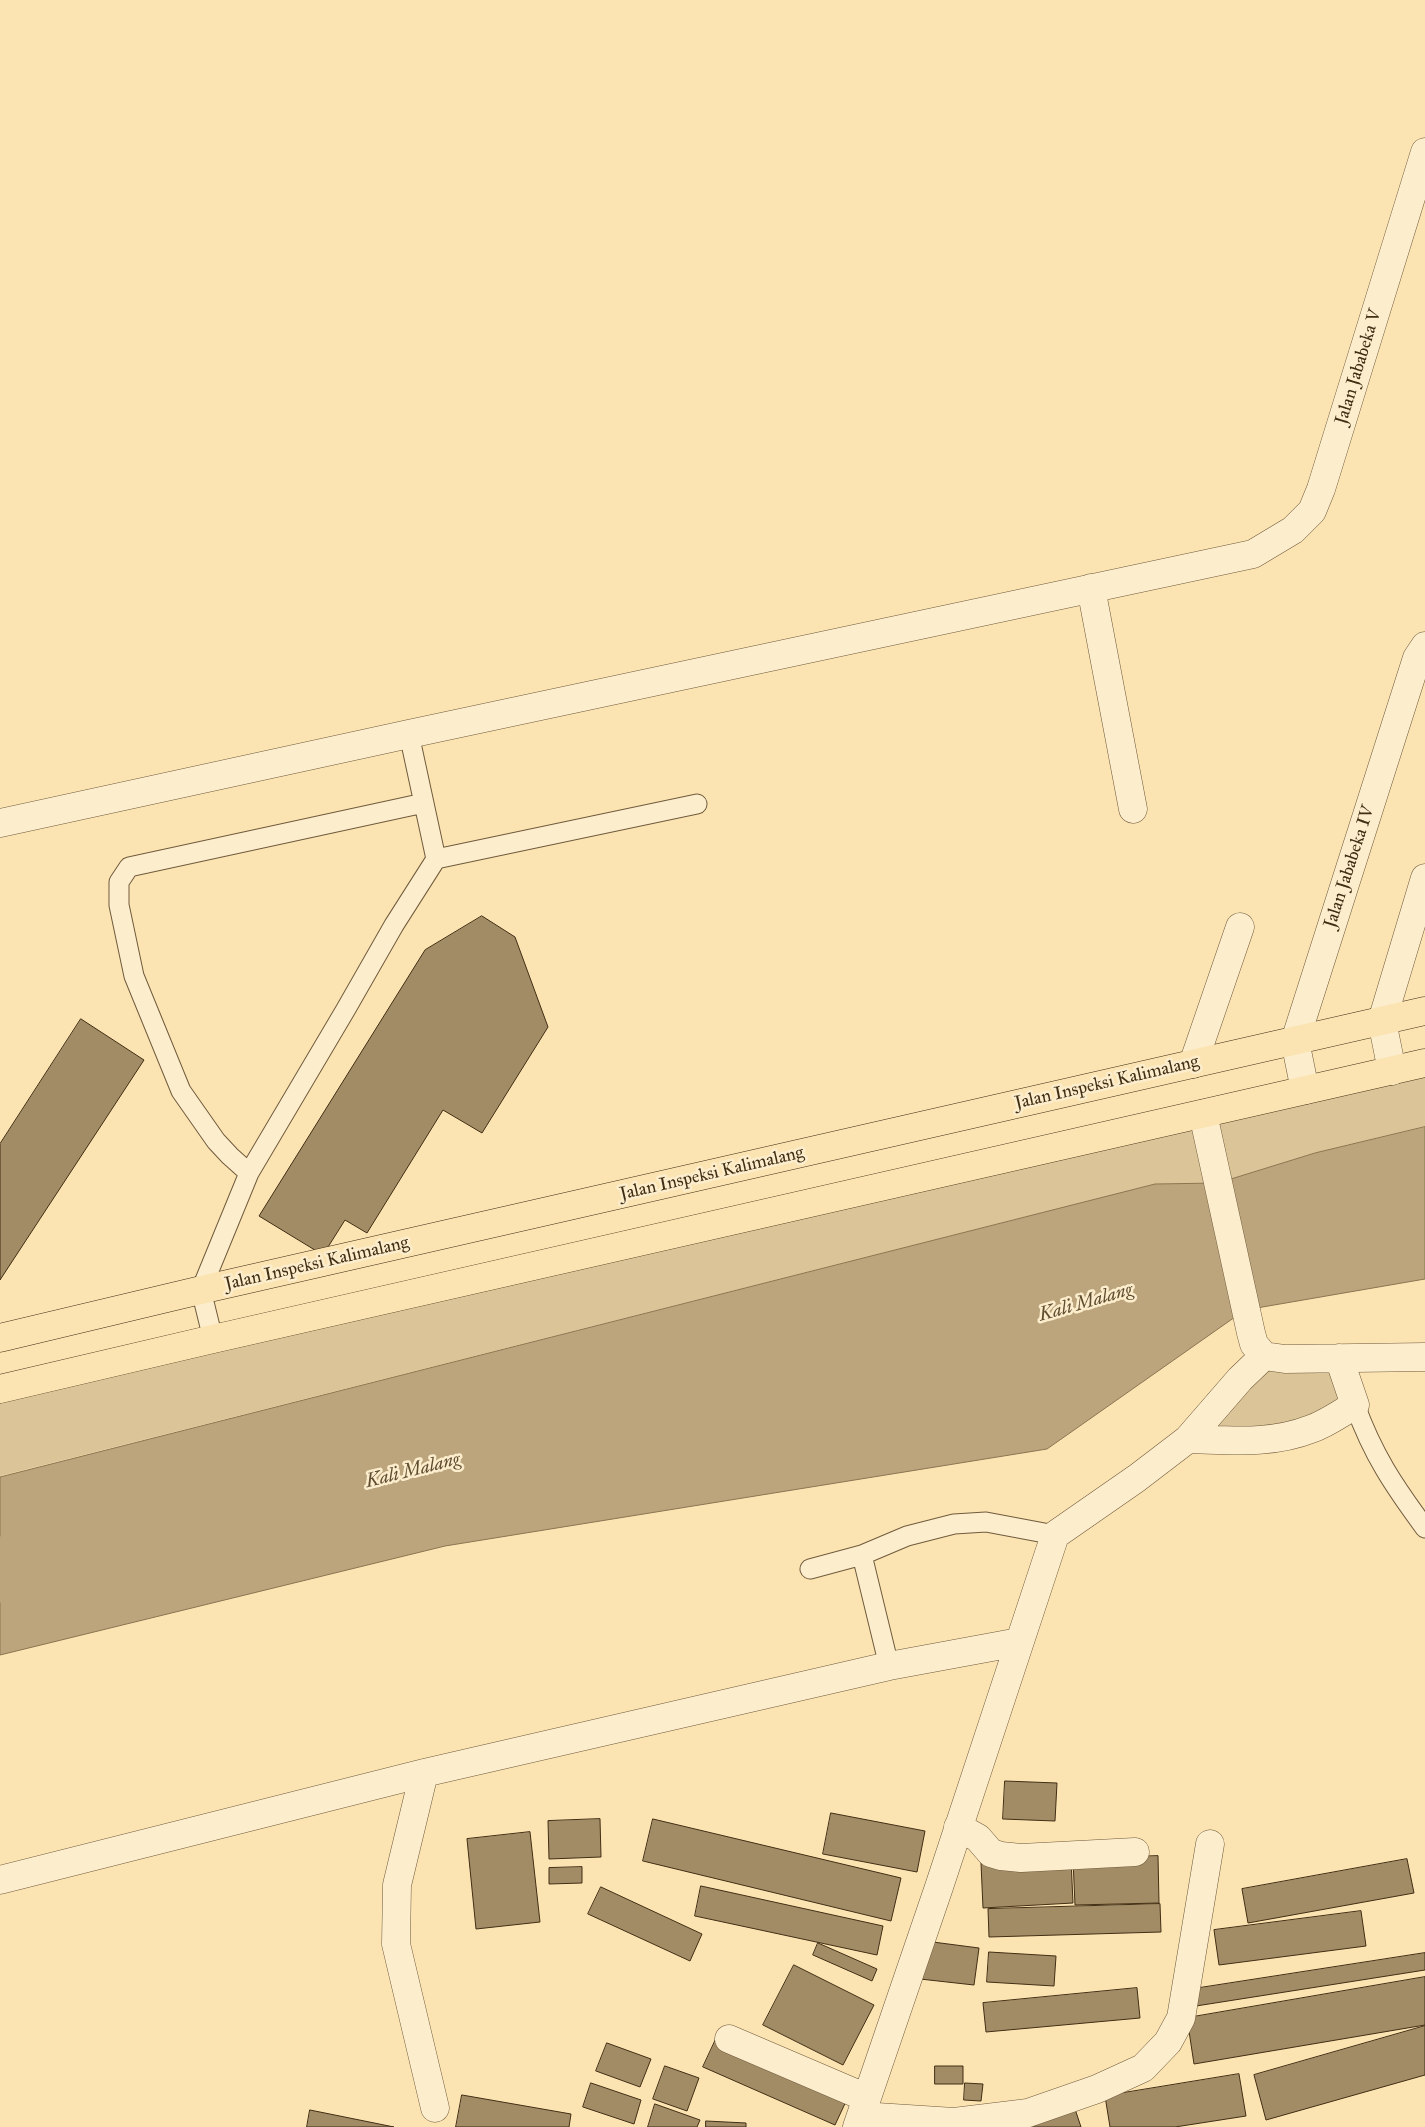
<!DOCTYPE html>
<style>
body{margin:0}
canvas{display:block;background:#fbe3b2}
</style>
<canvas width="1425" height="2127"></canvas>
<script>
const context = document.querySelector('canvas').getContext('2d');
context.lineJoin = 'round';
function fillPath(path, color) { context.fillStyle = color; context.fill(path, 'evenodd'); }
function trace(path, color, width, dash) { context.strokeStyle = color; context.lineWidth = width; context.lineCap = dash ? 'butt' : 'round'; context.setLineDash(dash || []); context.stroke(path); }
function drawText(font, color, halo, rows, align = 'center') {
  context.font = font + ' "IM FELL Great Primer",serif'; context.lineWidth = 5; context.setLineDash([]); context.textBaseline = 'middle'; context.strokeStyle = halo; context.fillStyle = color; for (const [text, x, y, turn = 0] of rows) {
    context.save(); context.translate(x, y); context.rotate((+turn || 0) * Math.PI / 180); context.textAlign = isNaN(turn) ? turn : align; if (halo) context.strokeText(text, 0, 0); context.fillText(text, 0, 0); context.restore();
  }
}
fillPath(new Path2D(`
 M 1425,1063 L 1425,1127 L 1315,1153 L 1218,1183 L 1155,1184 L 0,1476 L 0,1389 Z
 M 1264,1356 L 1339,1358 L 1355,1405 L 1312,1429 L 1188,1439 Z`), '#dbc497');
const water = new Path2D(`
 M 1425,1127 L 1425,1279 L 1245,1310 L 1047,1449 L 445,1546 L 0,1655 L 0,1477 L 1155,1184 L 1218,1183 L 1315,1153 Z`);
fillPath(water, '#bca57c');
trace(water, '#8b7552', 1);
trace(new Path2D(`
 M 0,1570 L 826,1371`), '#bca57c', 65);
const building = new Path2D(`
 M 482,916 L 515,937 L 548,1027 L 482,1133 L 443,1110 L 367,1233 L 345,1220 L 323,1255 L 259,1216 L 425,950 Z
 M 81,1019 L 144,1060 L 0,1280 L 0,1144 Z
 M 1005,1781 L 1057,1783 L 1055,1821 L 1003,1819 Z
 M 831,1813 L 925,1831 L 917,1872 L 823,1854 Z
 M 600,1819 L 601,1857 L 549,1859 L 548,1821 Z
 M 653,1819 L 901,1878 L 891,1921 L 643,1861 Z
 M 530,1832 L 540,1922 L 476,1929 L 467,1839 Z
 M 1158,1856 L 1159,1903 L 1075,1905 L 1073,1859 Z
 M 1071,1859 L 1073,1903 L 983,1908 L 981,1863 Z
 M 1407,1859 L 1414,1893 L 1248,1923 L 1242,1889 Z
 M 582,1867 L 582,1883 L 549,1884 L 549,1868 Z
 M 701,1886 L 883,1926 L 877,1955 L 695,1916 Z
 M 601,1887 L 702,1934 L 690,1961 L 588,1914 Z
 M 1160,1904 L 1161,1932 L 989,1937 L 988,1909 Z
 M 1361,1911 L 1366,1946 L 1219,1965 L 1214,1930 Z
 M 925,1941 L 979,1948 L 974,1985 L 920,1979 Z
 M 818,1943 L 877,1969 L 872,1981 L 813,1955 Z
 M 989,1952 L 1056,1956 L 1054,1986 L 987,1982 Z
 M 1425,1953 L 1425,1970 L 1196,2006 L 1193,1989 Z
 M 794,1965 L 874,2005 L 843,2065 L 763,2025 Z
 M 1425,1977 L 1425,2025 L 1194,2064 L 1187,2018 Z
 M 1137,1988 L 1140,2018 L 986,2032 L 983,2003 Z
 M 1425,2026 L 1425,2075 L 1266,2120 L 1254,2075 Z
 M 717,2037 L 849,2095 L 835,2125 L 703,2067 Z
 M 607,2043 L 651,2059 L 640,2087 L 596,2071 Z
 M 665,2066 L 699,2078 L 687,2111 L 653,2099 Z
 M 935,2066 L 963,2066 L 963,2084 L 935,2084 Z
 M 1239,2074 L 1246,2116 L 1175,2127 L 1110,2127 L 1105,2096 Z
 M 591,2083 L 641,2100 L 634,2124 L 583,2107 Z
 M 965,2083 L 983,2084 L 981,2101 L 964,2100 Z
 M 462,2095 L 571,2114 L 569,2127 L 456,2127 Z
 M 655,2104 L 700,2120 L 697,2127 L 648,2127 Z
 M 1074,2106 L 1081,2127 L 1014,2127 Z
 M 310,2110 L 394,2127 L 307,2127 Z
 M 706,2121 L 746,2123 L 746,2127 L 706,2127 Z`);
fillPath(building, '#a28c66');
trace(building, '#412e14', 1);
const service = new Path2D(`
 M 436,859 L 697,804
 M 249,1173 L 230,1156 L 216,1141 L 181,1091 L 134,976 L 119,905 L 119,882 L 129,867 L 424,803
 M 213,1339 L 201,1290 L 249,1173 L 346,1009 L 394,925 L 436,859 L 409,734
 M 1355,1405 C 1373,1455 1394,1486 1425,1528
 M 862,1555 L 889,1666
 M 810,1569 L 862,1555 L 907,1536 L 954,1524 L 986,1522 L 1055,1535`);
const minor = new Path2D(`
 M 1091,588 L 1133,809
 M 0,823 L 409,734 L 1253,554 L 1293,530 L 1312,511 L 1321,489 L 1425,152
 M 1193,1064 L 1240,927
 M 1203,1114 L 1251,1333 L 1254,1344 L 1264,1356 L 1285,1359 L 1425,1357
 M 1188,1439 C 1230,1440 1270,1445 1311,1429 C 1326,1424 1341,1413 1355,1405 L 1339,1358
 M 424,1773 L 397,1885 L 396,1944 L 435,2108
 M 958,1827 L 978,1838 L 991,1853 L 1001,1856 L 1021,1858 L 1135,1852
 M 0,1880 L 424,1773 L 889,1666 L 1019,1642
 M 729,2039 L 867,2098
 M 861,2116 L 954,2122 L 1028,2113 L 1097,2089 L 1143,2068 L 1168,2042 L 1181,2018 L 1210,1844
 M 857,2127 L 939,1887 L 1055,1535 L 1137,1478 L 1188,1439 L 1240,1379 L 1264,1356`);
const tertiary = new Path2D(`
 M 1392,1071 L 1382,1021 L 1425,878
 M 1305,1090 L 1295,1041 L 1417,658 L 1425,646`);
const primary = new Path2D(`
 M 0,1338 L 201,1290 L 1425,1011
 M 0,1389 L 213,1339 L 1425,1063`);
trace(service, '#705b3c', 21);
trace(minor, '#705b3c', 29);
trace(tertiary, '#705b3c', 29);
trace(primary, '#412e14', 29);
trace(service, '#fcedcd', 19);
trace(minor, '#fcedcd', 28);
trace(tertiary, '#fcedcd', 28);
trace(primary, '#fbe3b2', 28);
drawText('18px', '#412e14', '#fcedcd', [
 ["Jalan Jababeka V",1359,367,-73],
 ["Jalan Jababeka IV",1350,867,-72],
 ["Jalan Inspeksi Kalimalang",1107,1083,-13],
 ["Jalan Inspeksi Kalimalang",712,1174,-13],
 ["Jalan Inspeksi Kalimalang",317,1264,-13]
]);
drawText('italic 19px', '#604c2e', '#fcedcd', [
 ["Kali Malang",1086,1303,-16],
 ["Kali Malang",413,1471,-14]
]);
</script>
